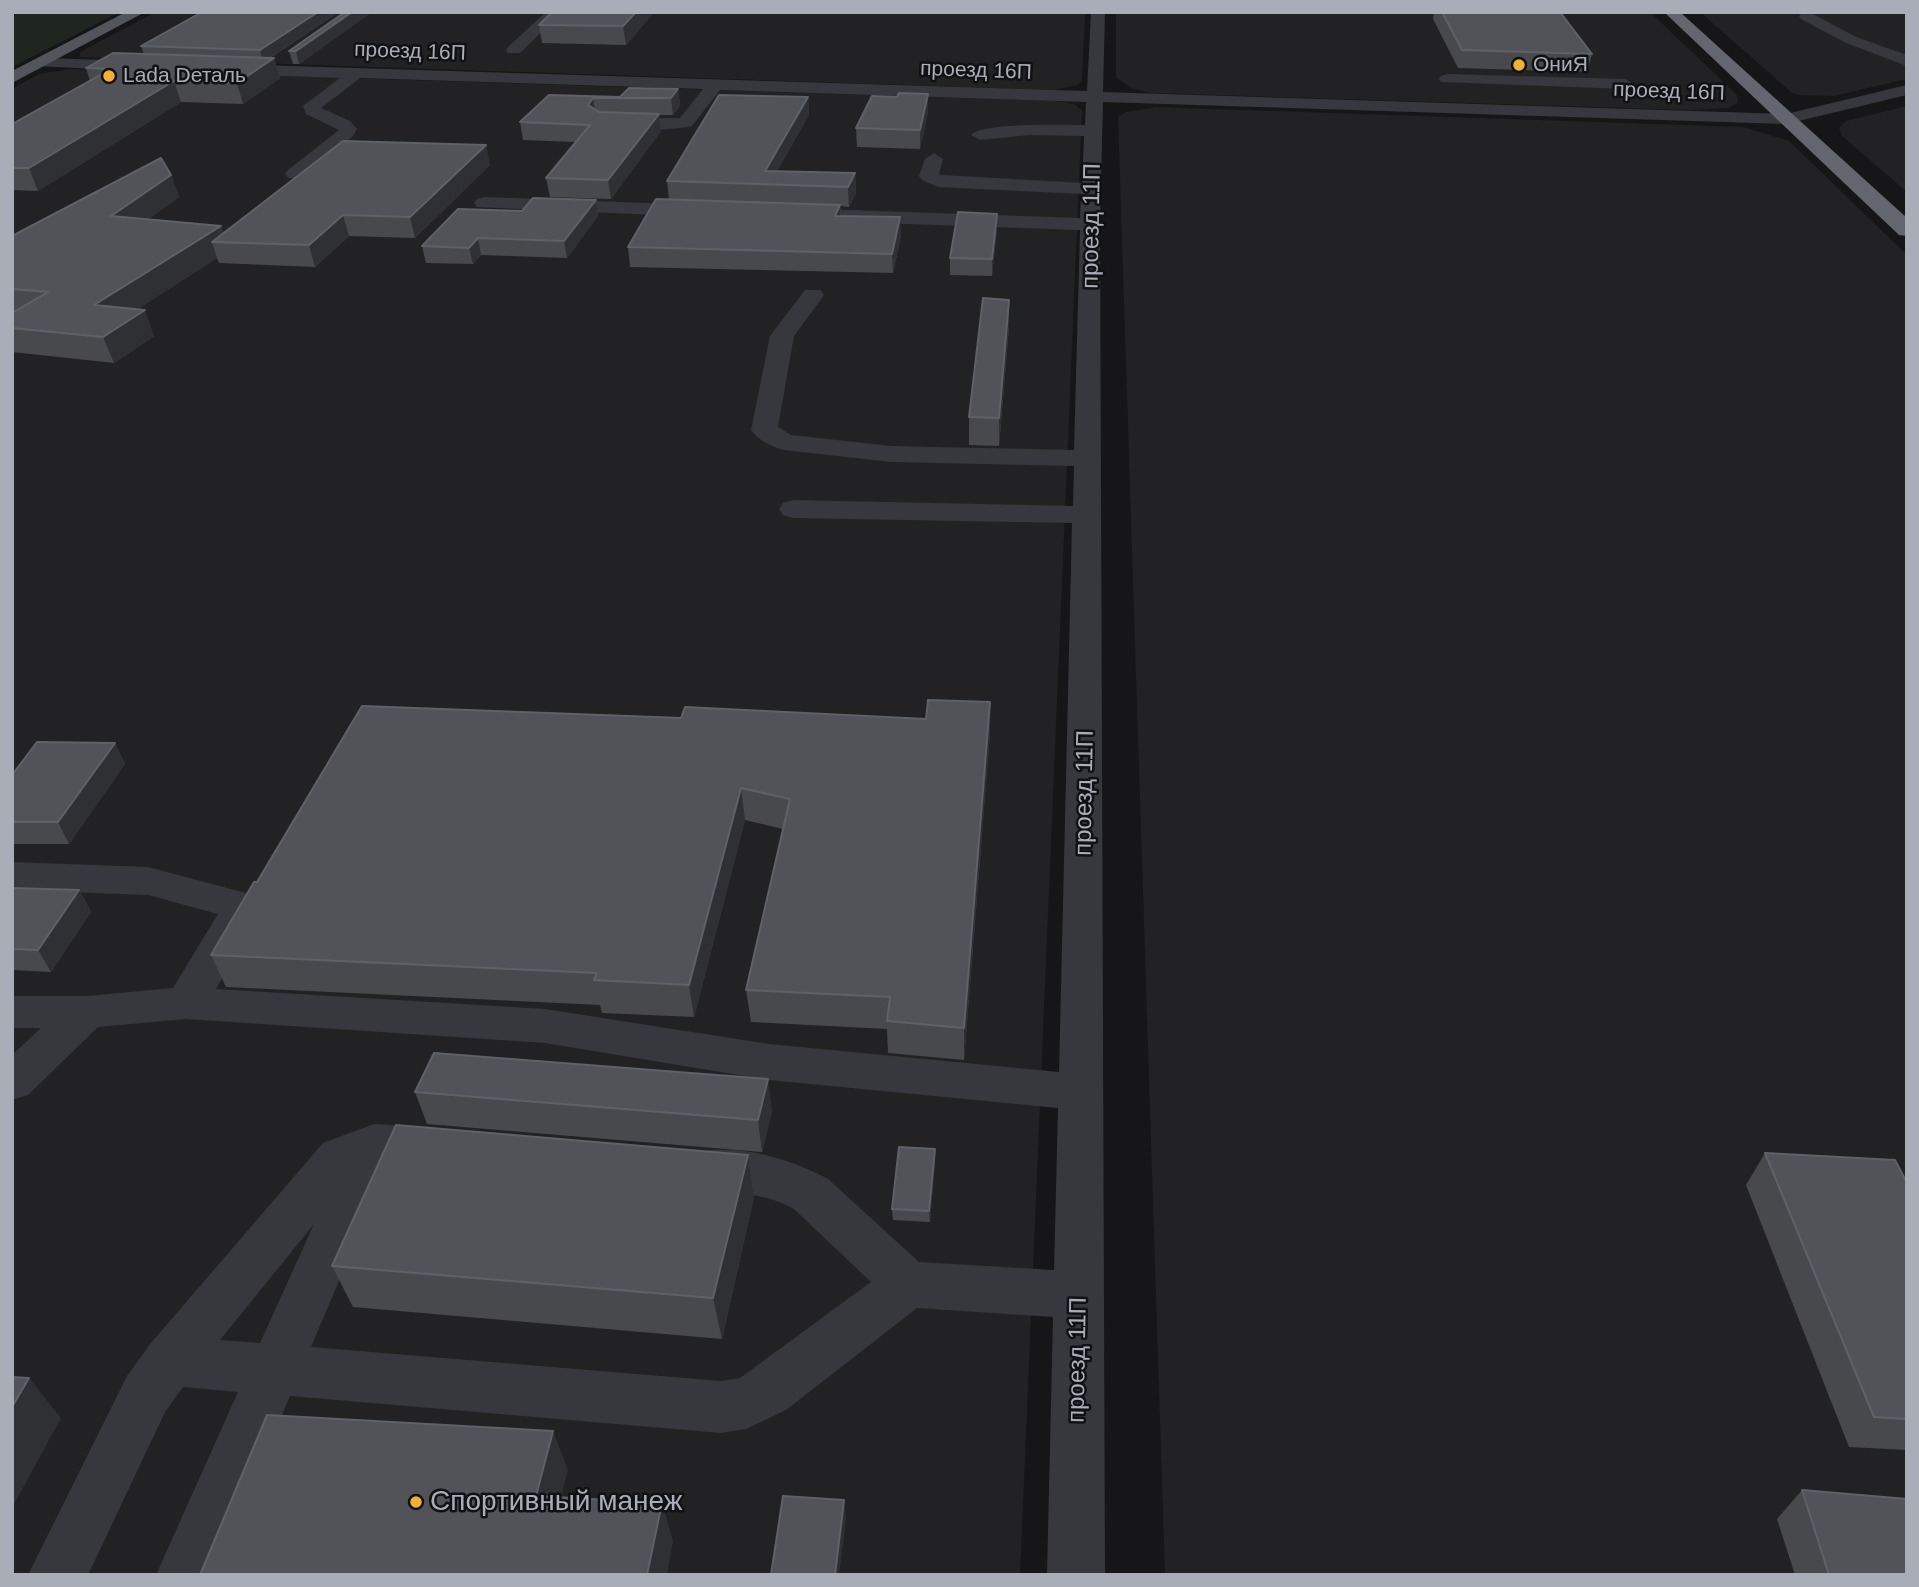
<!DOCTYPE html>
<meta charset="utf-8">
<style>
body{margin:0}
#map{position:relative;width:1919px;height:1587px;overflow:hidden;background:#161618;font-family:Helvetica,sans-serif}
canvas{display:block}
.frame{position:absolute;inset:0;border:14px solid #a8adb8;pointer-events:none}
</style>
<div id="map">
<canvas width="1919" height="1587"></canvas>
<div class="frame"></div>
</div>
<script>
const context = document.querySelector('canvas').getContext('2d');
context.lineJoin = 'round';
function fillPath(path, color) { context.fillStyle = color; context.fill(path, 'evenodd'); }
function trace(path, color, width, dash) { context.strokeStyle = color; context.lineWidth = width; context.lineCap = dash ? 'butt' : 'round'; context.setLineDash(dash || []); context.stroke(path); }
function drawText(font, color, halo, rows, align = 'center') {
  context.font = font + ' Helvetica,sans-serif'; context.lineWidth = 5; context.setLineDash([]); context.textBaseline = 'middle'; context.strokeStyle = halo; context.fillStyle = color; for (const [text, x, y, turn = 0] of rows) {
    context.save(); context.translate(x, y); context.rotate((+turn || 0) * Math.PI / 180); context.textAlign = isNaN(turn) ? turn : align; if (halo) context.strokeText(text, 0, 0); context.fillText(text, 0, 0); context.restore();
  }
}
fillPath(new Path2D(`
 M 156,12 L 1085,12 L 1082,80 L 1077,85 L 1055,90 L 79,57 L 80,52 Z
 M 1116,12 L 1650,12 L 1737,95 L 1738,103 L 1728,108 L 1690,110 L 1153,93 L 1133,89 L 1116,78 Z
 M 1700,12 L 1907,12 L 1907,79 L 1834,96 L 1799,95 L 1791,92 Z
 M 70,69 L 1055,101 L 1074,104 L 1082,110 L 1020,1575 L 12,1575 L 12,89 L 39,74 Z
 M 1907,106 L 1907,192 L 1842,136 L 1839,128 L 1846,121 Z
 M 1156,107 L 1743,127 L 1789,141 L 1907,255 L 1907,1575 L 1165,1575 L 1118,117 L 1126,112 Z`), '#222225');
fillPath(new Path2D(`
 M 12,12 L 120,12 L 12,67 Z`), '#1e261f');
fillPath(new Path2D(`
 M 546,12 L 562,12 L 520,53 L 508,53 L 506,50 L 508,47 Z
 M 1091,12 L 1105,12 L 1103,92 L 1786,114 L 1907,85 L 1907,95 L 1786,124 L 1103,102 L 1100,224 L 1105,1575 L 1047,1575 L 1053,1317 L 917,1308 L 786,1410 L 746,1429 L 721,1433 L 290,1396 L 215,1575 L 156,1575 L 238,1392 L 183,1387 L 165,1412 L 88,1575 L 28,1575 L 127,1376 L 151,1343 L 323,1143 L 374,1124 L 437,1128 L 454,1134 L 460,1148 L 454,1162 L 437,1168 L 389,1163 L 311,1347 L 721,1381 L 740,1378 L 871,1282 L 794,1209 C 759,1188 720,1197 683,1184 L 676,1170 L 683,1156 C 728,1140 788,1157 828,1179 L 919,1262 L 1054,1270 L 1058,1108 L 769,1080 L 545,1043 L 186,1019 L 98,1027 L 28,1095 L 12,1100 L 12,1055 L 41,1028 L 12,1028 L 12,996 L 87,996 L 173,988 L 218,914 L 148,895 L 12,890 L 12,862 L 148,867 L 257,896 L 263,906 L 216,989 L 545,1009 L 769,1044 L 1059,1072 L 1072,523 L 793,518 L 783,515 L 779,509 L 783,503 L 793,500 L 1073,506 L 1074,466 L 891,462 L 784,450 C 772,447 758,440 751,430 L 770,336 L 805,290 L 821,290 L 824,295 L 794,336 L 778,427 L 791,435 L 891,446 L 1074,450 L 1080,230 L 791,220 L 784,218 L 781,214 L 784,210 L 791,208 L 1080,218 L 1081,194 L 938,187 L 922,180 L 919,176 L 925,159 L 934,153 L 943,159 L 939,174 L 942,175 L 1082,183 L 1084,136 L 1029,135 L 980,140 L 971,135 C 983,122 1064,125 1085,125 L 1086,102 L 720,90 L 692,126 C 676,130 613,134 603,123 L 606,119 L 680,118 L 703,89 L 360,78 L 321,108 L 350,121 L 357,129 L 353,136 L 302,178 L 288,178 L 285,174 L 288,170 L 339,130 L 306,114 L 303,106 L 340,78 L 227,74 L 219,69 L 227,64 L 1087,91 ZM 314,1224 L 260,1343 L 220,1340 Z
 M 1803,12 L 1811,13 L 1856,37 L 1907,55 L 1907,66 L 1846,43 L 1801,19 L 1799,16 Z
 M 41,58 L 141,61 L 149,66 L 141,71 L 35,66 L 33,63 Z
 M 1447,74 L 1625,79 L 1633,84 L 1625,89 L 1441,82 L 1439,79 L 1441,76 Z
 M 484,197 L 701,205 L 708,207 L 711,211 L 708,215 L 701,217 L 477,207 L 474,203 L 477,199 Z`), '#37383d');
fillPath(new Path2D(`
 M 126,12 L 145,12 L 12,83 L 12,71 Z`), '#53555c');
fillPath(new Path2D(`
 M 1664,12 L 1680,12 L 1907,218 L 1907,236 L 1899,235 Z`), '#63666e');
fillPath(new Path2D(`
 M 339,12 L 270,58 L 274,58 L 280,78 L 243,104 L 181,102 L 38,191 L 12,190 L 12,124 L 90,81 L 86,68 L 144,54 L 141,46 Z
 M 345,12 L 372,12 L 299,64 L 293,64 L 289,51 Z
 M 654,12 L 626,45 L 542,43 L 539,25 Z
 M 1434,12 L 1560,12 L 1592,54 L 1587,72 L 1458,68 L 1433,19 Z
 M 678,89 L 680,106 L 673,115 L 659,115 L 661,131 L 611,199 L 550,197 L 546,178 L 576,142 L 523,140 L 520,122 L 549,95 L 620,97 Z
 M 928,94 L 928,112 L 920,149 L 857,147 L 856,128 Z
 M 808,97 L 809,115 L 777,171 L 855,173 L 856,193 L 849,207 L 840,206 L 841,216 L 901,236 L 893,273 L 630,267 L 628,247 L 669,199 L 667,181 Z
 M 490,165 L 415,238 L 349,236 L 315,267 L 219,263 L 217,258 L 136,310 L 154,336 L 114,363 L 12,352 L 12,236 L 171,175 L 179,197 L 148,219 L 221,226 L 223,233 Z
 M 596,200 L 598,216 L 567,258 L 481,255 L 473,264 L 426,263 L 422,246 L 522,211 Z
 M 997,230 L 992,276 L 950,275 L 950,258 Z
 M 1009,326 L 999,446 L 969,445 L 969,417 Z
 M 990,733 L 964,1060 L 888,1053 L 887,1029 L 751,1022 L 746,990 L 783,829 L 745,820 L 694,1017 L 602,1013 L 600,1005 L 226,987 L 211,955 L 257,882 Z
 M 115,743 L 125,764 L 69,844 L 12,844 L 12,775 Z
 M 12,888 L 79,890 L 91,912 L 51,972 L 12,970 Z
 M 415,1092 L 772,1111 L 762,1152 L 427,1124 Z
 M 935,1149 L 935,1160 L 930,1222 L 893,1220 L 892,1209 Z
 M 1765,1153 L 1907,1183 L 1907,1450 L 1849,1447 L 1746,1185 Z
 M 748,1155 L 754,1197 L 722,1339 L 353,1307 L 332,1266 Z
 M 1802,1490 L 1907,1575 L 1795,1575 L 1777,1519 Z`), '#47494d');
fillPath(new Path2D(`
 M 318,12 L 339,12 L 263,62 L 260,50 Z
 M 352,12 L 372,12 L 299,64 L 296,51 Z
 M 636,12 L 654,12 L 626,45 L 623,26 Z
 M 274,58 L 280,78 L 243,104 L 237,83 Z
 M 174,81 L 181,102 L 38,191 L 29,168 Z
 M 678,89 L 680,106 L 673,115 L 671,98 Z
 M 928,94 L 928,112 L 920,149 L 920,130 Z
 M 808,97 L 809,115 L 770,184 L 765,171 Z
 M 593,98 L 596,115 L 588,105 Z
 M 659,114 L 661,131 L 611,199 L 608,180 Z
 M 486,145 L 490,165 L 415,238 L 410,217 Z
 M 855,173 L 856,193 L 849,207 L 848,187 Z
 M 171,175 L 179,197 L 119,239 L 111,216 Z
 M 596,200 L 598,216 L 567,258 L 564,241 Z
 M 840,205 L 841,224 L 835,216 Z
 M 997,214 L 997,230 L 992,276 L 992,259 Z
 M 343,215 L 349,236 L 315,267 L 309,245 Z
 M 900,217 L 901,236 L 893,273 L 892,254 Z
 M 221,226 L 226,242 L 212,242 L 217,258 L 104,331 L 94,305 Z
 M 478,238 L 481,255 L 473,264 L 469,248 Z
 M 1009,300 L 1009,326 L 999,446 L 999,418 Z
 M 145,310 L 154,336 L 114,363 L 103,337 Z
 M 990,702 L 990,733 L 964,1060 L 964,1028 Z
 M 115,743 L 125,764 L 69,844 L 58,822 Z
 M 741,788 L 745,820 L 694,1017 L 689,985 Z
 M 79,890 L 91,912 L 51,972 L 38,950 Z
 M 768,1079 L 772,1111 L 762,1152 L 758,1120 Z
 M 935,1149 L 935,1160 L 930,1222 L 929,1211 Z
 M 748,1155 L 754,1197 L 722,1339 L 713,1298 Z
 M 29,1378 L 61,1418 L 12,1508 L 12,1407 Z
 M 553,1431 L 568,1470 L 552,1533 L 536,1496 Z
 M 844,1500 L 846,1519 L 839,1575 L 835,1575 Z
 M 662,1503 L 673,1541 L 667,1575 L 647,1575 Z`), '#2f3033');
const building = new Path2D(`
 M 202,12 L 318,12 L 260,50 L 141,46 Z
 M 345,12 L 352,12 L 296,51 L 289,51 Z
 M 552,12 L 636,12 L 623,26 L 539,25 Z
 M 1442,12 L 1560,12 L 1592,54 L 1462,50 Z
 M 113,53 L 274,58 L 237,83 L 174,81 L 29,168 L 12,168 L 12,124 L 111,69 L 86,68 Z
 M 629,88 L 678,89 L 671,98 L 593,98 L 588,105 L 599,112 L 659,114 L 608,180 L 546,178 L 590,125 L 520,122 L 549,95 L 620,97 Z
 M 899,93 L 928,94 L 920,130 L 856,128 L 872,96 L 897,97 Z
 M 719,95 L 808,97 L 765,171 L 855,173 L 848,187 L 667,181 Z
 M 343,141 L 486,145 L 410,217 L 343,215 L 309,245 L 212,242 Z
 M 161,158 L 171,175 L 111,216 L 221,226 L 94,305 L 145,310 L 103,337 L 12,328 L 12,313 L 48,292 L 12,289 L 12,236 Z
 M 533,198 L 596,200 L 564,241 L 478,238 L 469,248 L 422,246 L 458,209 L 522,211 Z
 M 656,199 L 840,205 L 835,216 L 900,217 L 892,254 L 628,247 Z
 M 958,212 L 997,214 L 992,259 L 950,258 Z
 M 983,298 L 1009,300 L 999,418 L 969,417 Z
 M 928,700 L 990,702 L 964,1028 L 887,1021 L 890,997 L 746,990 L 790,799 L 741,788 L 689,985 L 594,980 L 597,973 L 211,955 L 254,882 L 257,882 L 362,706 L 681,718 L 685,707 L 926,719 Z
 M 37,742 L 115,743 L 58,822 L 12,822 L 12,775 Z
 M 12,888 L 79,890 L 38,950 L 12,949 Z
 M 434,1053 L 768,1079 L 758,1120 L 415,1092 Z
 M 396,1125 L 748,1155 L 713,1298 L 332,1266 Z
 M 899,1147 L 935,1149 L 929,1211 L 892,1209 Z
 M 1765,1153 L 1895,1160 L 1907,1183 L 1907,1419 L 1874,1417 Z
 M 12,1377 L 29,1378 L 12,1407 Z
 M 267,1415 L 553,1431 L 536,1496 L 662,1503 L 647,1575 L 200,1575 Z
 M 1802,1490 L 1907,1499 L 1907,1575 L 1829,1575 Z
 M 783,1496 L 844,1500 L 835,1575 L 771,1575 Z`);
fillPath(building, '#525359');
trace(building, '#5f6168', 2);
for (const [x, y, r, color] of [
 [1519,65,7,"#f2b134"],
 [109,76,7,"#f2b134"],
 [416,1502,7,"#f2b134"]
]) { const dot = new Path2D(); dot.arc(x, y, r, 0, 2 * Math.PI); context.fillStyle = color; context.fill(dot); trace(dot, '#111113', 2.5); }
drawText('21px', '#a8adb8', '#111113', [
 ["проезд 16П",410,52,2],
 ["проезд 16П",976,71,2],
 ["проезд 16П",1669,92,2]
]);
drawText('21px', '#a8adb8', '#111113', [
 ["ОниЯ",1533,65],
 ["Lada Dеталь",123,76]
], 'left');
drawText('24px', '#a8adb8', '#111113', [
 ["проезд 11П",1092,226,-89],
 ["проезд 11П",1085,793,-89],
 ["проезд 11П",1078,1360,-89]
]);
drawText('28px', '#a8adb8', '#111113', [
 ["Спортивный манеж",430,1502]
], 'left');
</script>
